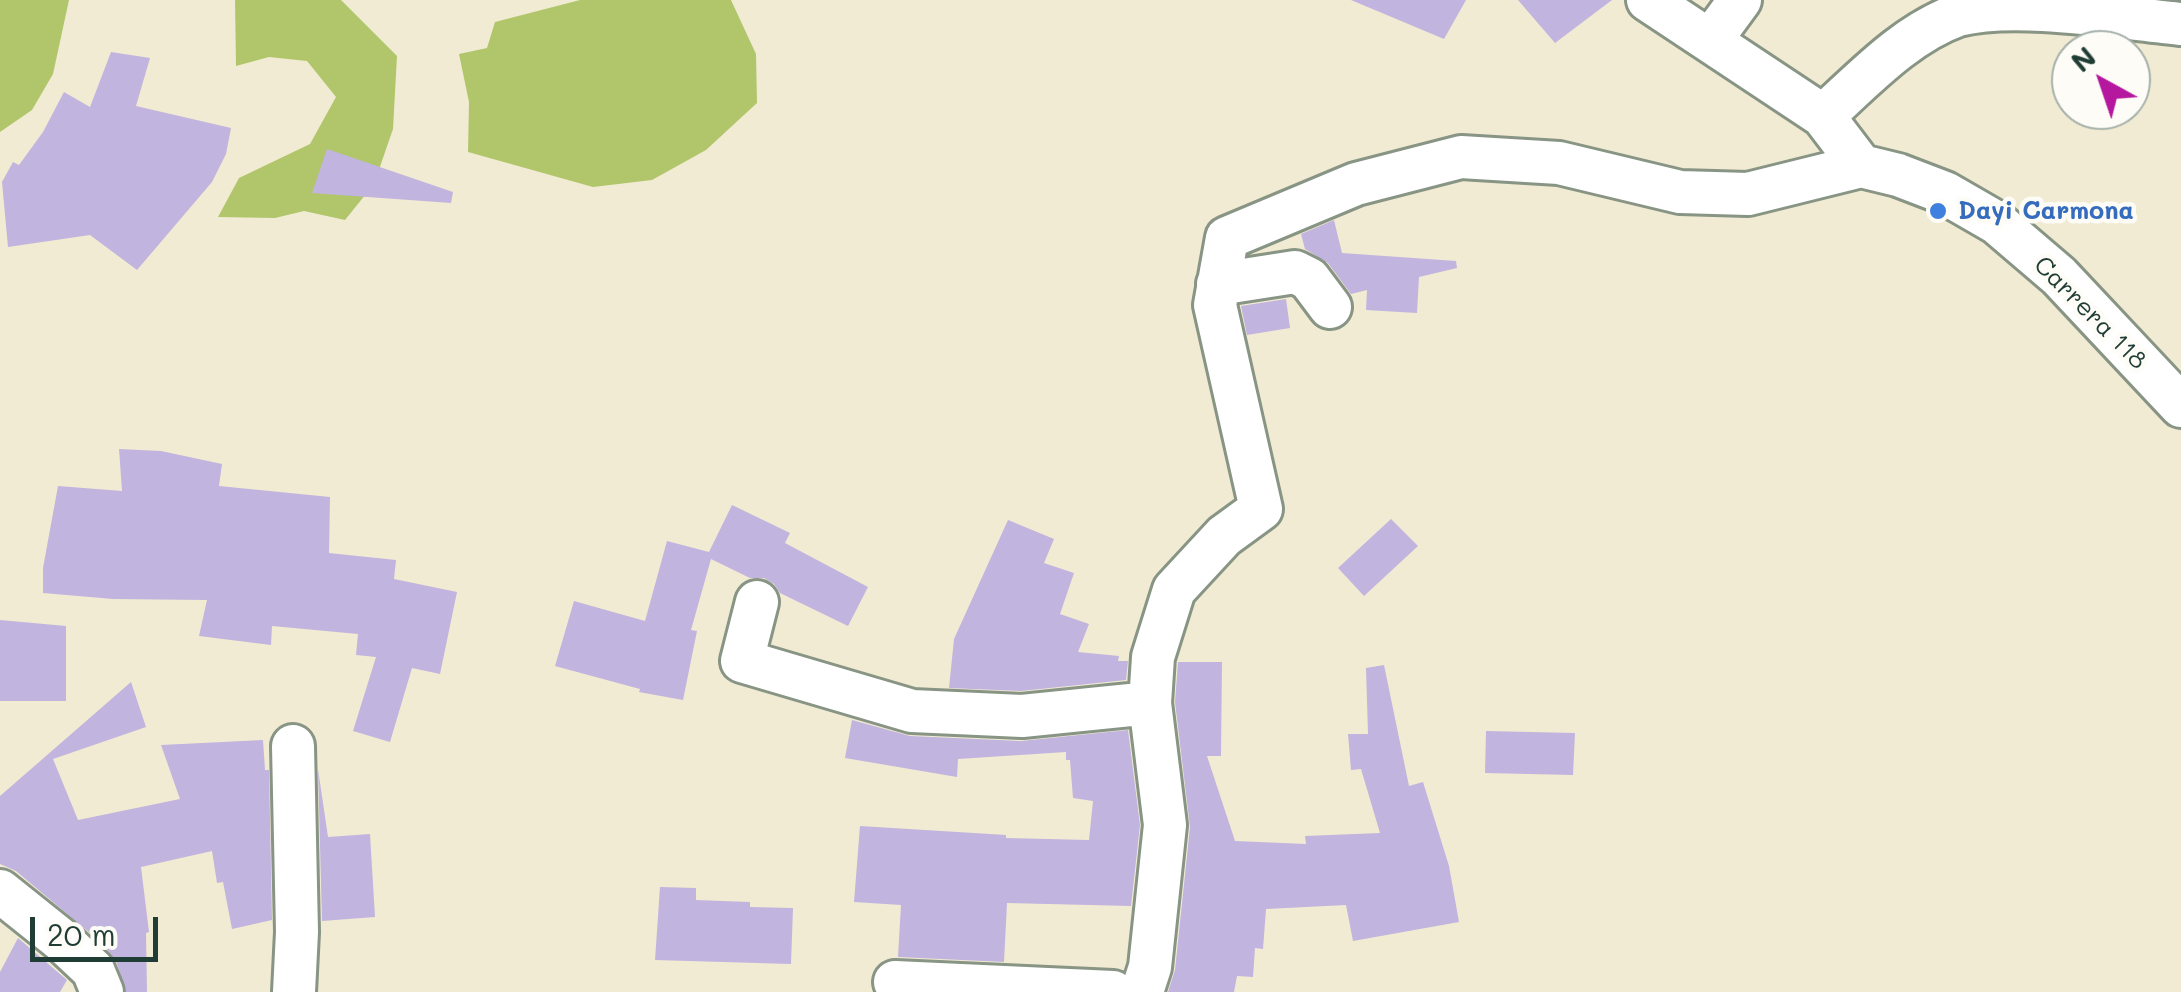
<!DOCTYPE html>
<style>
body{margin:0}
#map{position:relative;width:2181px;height:992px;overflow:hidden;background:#f1ebd3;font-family:Mali,sans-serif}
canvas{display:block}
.north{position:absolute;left:2051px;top:30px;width:100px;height:100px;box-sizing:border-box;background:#fdfcf7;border:2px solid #a4b0a9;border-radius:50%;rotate:320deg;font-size:28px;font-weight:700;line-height:40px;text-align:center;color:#1f3d34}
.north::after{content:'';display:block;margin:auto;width:35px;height:45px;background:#b5179e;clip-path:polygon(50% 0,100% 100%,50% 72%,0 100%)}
.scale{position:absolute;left:30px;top:917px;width:128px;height:45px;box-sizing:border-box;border:5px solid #1f3d34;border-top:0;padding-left:12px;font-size:30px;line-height:35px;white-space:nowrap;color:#1f3d34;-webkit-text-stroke:8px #fdfcf7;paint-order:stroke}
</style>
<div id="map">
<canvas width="2181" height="992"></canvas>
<div class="north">N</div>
<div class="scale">20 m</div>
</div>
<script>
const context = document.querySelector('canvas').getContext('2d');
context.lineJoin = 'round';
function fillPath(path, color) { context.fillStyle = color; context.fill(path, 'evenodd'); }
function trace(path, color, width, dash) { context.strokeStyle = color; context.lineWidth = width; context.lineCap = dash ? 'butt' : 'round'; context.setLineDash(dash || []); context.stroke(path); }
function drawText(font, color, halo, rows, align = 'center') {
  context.font = font + ' Mali,sans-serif'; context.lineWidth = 9; context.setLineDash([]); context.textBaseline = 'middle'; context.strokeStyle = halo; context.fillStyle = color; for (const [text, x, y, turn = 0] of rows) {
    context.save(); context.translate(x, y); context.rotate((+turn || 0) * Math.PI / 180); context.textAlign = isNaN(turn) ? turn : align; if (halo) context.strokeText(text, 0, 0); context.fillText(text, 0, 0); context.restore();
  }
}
fillPath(new Path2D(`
 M 0,0 L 69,0 L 53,74 L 32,110 L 0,132 Z
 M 235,0 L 341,0 L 397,56 L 393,129 L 374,184 L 345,220 L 304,211 L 275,218 L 218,217 L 239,178 L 310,144 L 336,97 L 307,61 L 269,57 L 236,66 Z
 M 580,0 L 731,0 L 756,54 L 757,103 L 706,150 L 652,180 L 593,187 L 468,152 L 469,102 L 459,54 L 487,48 L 495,22 Z`), '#b1c66b');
fillPath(new Path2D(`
 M 1351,0 L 1466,0 L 1444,39 Z
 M 1518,0 L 1612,0 L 1555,43 Z
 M 111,52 L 150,58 L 136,106 L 231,128 L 226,154 L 212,182 L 137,270 L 90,235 L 8,247 L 2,182 L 13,162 L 19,165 L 43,132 L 64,92 L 90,107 Z
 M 327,149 L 453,192 L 451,203 L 312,193 Z
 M 1334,220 L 1342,253 L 1456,261 L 1457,268 L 1419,277 L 1417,313 L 1366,310 L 1367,290 L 1351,294 L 1328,263 L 1305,249 L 1301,234 Z
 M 1286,299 L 1290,328 L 1247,335 L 1241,306 Z
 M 119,449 L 161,451 L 222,464 L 219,486 L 330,497 L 329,553 L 396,560 L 394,579 L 457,592 L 440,674 L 412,668 L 390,742 L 353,731 L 376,657 L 356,655 L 358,634 L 272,626 L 271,645 L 199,636 L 207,600 L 113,599 L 43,593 L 43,568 L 58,486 L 122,491 Z
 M 732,505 L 790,533 L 785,543 L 868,587 L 848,626 L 780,593 L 774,584 L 764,578 L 750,578 L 711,559 L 691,630 L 697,631 L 683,700 L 639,692 L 640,689 L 555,666 L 574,601 L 645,621 L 667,541 L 709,552 Z
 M 1391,519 L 1418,546 L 1364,596 L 1338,568 Z
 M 1008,520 L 1054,539 L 1044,563 L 1074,573 L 1060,614 L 1089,624 L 1078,652 L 1119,656 L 1118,661 L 1128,661 L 1126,680 L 1021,691 L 949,688 L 954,639 Z
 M 0,620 L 66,626 L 66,701 L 0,701 Z
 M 1178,662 L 1222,662 L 1221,756 L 1207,756 L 1235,841 L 1306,844 L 1305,836 L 1380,833 L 1361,769 L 1351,770 L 1348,734 L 1368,734 L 1366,668 L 1384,665 L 1409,786 L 1423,782 L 1449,866 L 1459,922 L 1353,941 L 1346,905 L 1266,909 L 1263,949 L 1255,948 L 1253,977 L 1237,976 L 1234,992 L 1168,992 L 1175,970 L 1190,827 L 1175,702 Z
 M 131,682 L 146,727 L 53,759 L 78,820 L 180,799 L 161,745 L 263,740 L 265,770 L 269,770 L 272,920 L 232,929 L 223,882 L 217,883 L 212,851 L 141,867 L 149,932 L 146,933 L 147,992 L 126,992 L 116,961 L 92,931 L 91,934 L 16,871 L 0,864 L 0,796 Z
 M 852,720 L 910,736 L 1021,741 L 1128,730 L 1140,825 L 1131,906 L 1007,903 L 1004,962 L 898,957 L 901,905 L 854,902 L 860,826 L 1006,835 L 1006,838 L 1089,840 L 1093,801 L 1073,798 L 1070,760 L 1066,760 L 1066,752 L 958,759 L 957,777 L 845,758 Z
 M 1486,731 L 1575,733 L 1573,775 L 1485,773 Z
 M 318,769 L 328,837 L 370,834 L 375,917 L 322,921 Z
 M 660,887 L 696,888 L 696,900 L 750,902 L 750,907 L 793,908 L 791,964 L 655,960 Z
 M 18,938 L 67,980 L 60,992 L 0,992 L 0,972 Z`), '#c1b4de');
const minor = new Path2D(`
 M 1648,0 L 1823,116 L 1861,166 L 1898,175 L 1945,193 L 1997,223 L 2059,276 L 2181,406
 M 1710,41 L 1740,0
 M 1823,116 C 1864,79 1905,34 1958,15 C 2016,0 2119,18 2181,24
 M 1218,284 L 1295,272 L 1309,279 L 1330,307
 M 757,602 L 742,661 L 912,711 L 1022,716 L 1150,703
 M 293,746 L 297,932 L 294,992
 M 0,891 L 60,939 L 93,970 L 102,992
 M 895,982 L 1113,992
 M 1142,992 L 1150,967 L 1165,825 L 1150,703 L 1153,657 L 1174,590 L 1224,536 L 1261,509 L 1215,305 L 1227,238 L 1356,184 L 1461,157 L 1559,163 L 1680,192 L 1748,194 L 1861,166`);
trace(minor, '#889484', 48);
trace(minor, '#fff', 42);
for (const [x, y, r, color] of [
 [1938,211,10,"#3f7fe0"]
]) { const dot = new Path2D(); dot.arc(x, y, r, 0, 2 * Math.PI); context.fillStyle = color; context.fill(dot); trace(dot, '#fdfcf7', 4); }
drawText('bold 25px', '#366cbe', '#fdfcf7', [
 ["Dayi Carmona",1958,211]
], 'left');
drawText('25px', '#1f3d34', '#fdfcf7', [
 ["Carrera 118",2090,313,45]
]);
</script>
